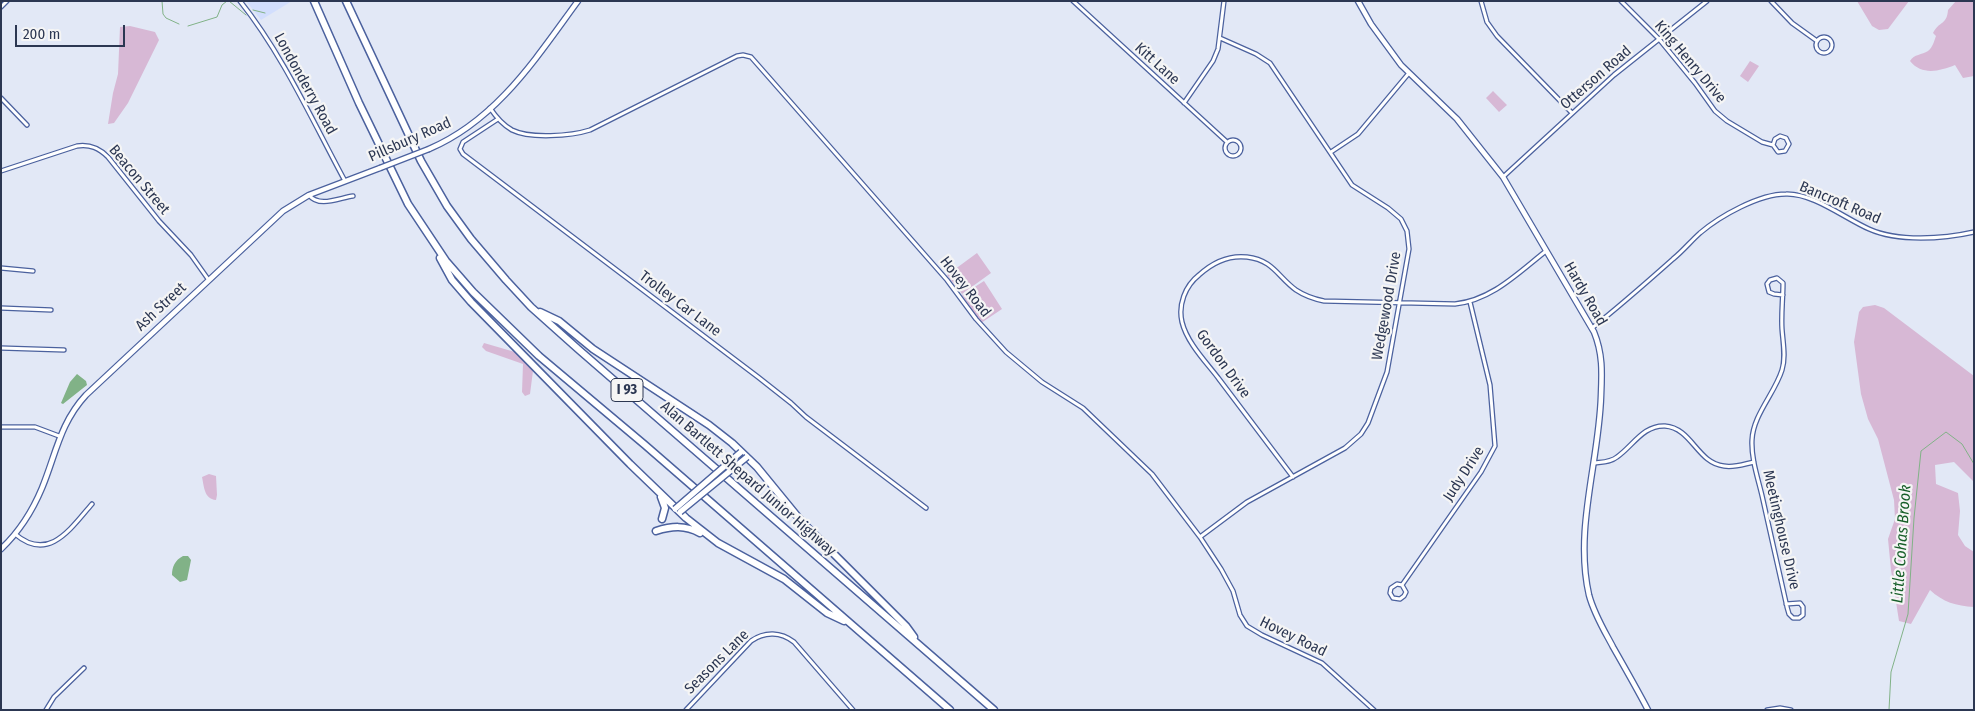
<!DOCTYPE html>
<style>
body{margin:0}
#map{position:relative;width:1975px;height:711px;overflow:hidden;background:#e2e8f6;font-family:"Fira Sans Condensed",sans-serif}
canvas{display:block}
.frame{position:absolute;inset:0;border:2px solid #2c3752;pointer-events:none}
.scale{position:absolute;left:15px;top:25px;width:110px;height:22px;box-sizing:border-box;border:2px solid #2c3752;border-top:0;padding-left:6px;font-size:15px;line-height:18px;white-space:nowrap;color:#2c3752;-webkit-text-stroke:4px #f5f5f5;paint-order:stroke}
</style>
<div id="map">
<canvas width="1975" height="711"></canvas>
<div class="frame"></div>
<div class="scale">200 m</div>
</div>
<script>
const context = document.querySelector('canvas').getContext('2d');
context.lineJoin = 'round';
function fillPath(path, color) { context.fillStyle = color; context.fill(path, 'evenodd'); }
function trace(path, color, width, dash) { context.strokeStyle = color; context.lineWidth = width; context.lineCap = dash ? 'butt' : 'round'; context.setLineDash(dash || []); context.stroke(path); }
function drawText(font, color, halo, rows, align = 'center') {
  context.font = font + ' "Fira Sans Condensed",sans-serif'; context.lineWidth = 4.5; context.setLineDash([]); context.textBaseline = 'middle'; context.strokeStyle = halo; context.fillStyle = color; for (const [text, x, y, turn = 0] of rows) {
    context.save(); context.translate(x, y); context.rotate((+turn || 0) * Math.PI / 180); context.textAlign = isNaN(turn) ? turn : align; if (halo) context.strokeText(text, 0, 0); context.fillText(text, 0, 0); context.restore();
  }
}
fillPath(new Path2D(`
 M 246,1 L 292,1 L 261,20 Z`), '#d2defd');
fillPath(new Path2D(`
 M 1857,1 L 1909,1 L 1888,29 L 1879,30 L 1872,26 Z
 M 1956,1 L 1974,1 L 1974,76 L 1963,78 L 1955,65 C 1940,71 1922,76 1910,61 C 1914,54 1922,55 1928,51 C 1933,47 1934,41 1936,36 L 1933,33 C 1939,21 1947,25 1948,10 Z
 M 130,26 L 155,32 L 159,40 L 128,103 L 114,123 L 108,124 L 113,93 L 118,74 L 120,27 Z
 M 1750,61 L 1759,66 L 1748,82 L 1740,76 Z
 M 1493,91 L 1507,105 L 1499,112 L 1486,98 Z
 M 977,253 L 991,273 L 962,294 L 947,275 Z
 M 984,281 L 1002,309 L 981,323 L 962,295 Z
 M 1875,305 L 1884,308 L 1974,376 L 1974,482 L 1954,462 L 1935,465 L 1936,484 L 1958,493 L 1960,511 L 1958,535 L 1965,546 L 1974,552 L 1974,607 C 1956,606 1943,602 1930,590 L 1911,624 L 1899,621 L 1891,570 L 1888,539 L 1895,519 L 1894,500 L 1878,439 L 1868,419 L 1861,394 L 1854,342 L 1859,312 L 1863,307 Z
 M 484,343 L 532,357 L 534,363 L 530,394 L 525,396 L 522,392 L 523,364 L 486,351 L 482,347 Z
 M 209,474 L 216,476 L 217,495 L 216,500 C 204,499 204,486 202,477 Z`), '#d7b8d5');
fillPath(new Path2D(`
 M 77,374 L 86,381 L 87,385 L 63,404 L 61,403 L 70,382 Z
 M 183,556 L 188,556 L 191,560 L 187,580 L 180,582 L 172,575 C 172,567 175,560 183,556 Z`), '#81b287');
trace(new Path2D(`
 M 162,1 L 163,14 L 166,18 L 179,24
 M 229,1 L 246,15
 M 253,10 L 265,13
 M 188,26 L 217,17 L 222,5 L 227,1
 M 1889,710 L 1891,672 L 1908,614 L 1914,518 L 1921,451 L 1946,432 L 1962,444 L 1974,464`), '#81b287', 1);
const minor = new Path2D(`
 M 240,1 C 283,55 312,120 345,181
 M 1073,1 L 1227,142
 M 1481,1 L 1487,22 L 1497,36 L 1572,113
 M 1621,1 L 1659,39 L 1695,83 L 1715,111 L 1727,121 L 1762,142 L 1773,145 L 1778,152 L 1785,151 L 1789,144 L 1786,138 L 1780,136 L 1775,139 L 1773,145
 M 1771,1 L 1792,23 L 1817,41
 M 1,7 L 7,1
 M1816 45a8 8 0 1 1 16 0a8 8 0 1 1-16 0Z
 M 1,98 L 27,125
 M 1184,103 L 1213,61 L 1218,49 L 1224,1
 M 490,108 C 496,117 503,125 512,130 C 530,139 571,136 590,130 L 737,56 L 743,55 L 751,57 L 947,280 L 976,319 L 1006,352 L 1042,382 L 1083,408 L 1152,474 L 1200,537 L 1221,569 L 1233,591 L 1240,615 L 1247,626 L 1262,635 L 1322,663 L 1374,710
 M 498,119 L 463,142 L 460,149 L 463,154 L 758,377 L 791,403 L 806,417 L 926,508
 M1225 148a8 8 0 1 1 16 0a8 8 0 1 1-16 0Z
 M 1331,152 L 1358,134 L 1409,73
 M 1,171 L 77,146 C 90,144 99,148 108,157 L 159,221 L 191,255 L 208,279
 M 1503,177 L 1614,75 L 1707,1
 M 309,195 C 319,208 339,198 353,196
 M 1,268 L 33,271
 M 1783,295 L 1774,294 L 1769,292 L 1767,284 L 1770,280 L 1777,278 L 1783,283 C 1783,299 1781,314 1782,329 C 1783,343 1786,357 1782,370 C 1775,393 1753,415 1752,440 C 1751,460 1759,481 1763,500 C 1771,536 1779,571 1787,607 L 1789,614 L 1793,618 L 1799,618 L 1803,615 L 1803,607 L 1800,603 L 1786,604
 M 1,308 L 51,310
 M 1592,328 C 1620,306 1646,283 1673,259 C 1683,251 1691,241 1700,233 C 1720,216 1759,194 1786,194 C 1813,193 1844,218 1869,229 C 1898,242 1943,239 1974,232
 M 1,348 L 64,350
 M 1,427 L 35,427 L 59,436
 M 1595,463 C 1603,462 1611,462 1617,457 C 1633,446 1643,425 1665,426 C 1692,428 1697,463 1724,466 C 1734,468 1744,464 1754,462
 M 1293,477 C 1268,444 1244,412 1219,379 C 1207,363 1187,343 1182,322 C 1178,305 1185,286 1199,275 C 1212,263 1229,255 1247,257 C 1273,260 1278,277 1296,290 C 1305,296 1314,299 1324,301 L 1455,304 C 1492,300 1518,273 1546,251
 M 15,534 C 49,563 71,528 92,504
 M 1200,537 L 1247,502 L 1345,448 L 1361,434 L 1368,423 L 1387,372 L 1409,249 L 1407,231 L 1401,219 L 1388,208 L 1352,185 L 1270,63 L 1256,54 L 1220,38
 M 1402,585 L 1406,592 L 1404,596 L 1400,599 L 1393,598 L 1390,593 L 1391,588 L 1397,584 L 1402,585 L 1481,472 L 1495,446 L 1490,385 L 1470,302
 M 46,710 L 54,697 L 84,668
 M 686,710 L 751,641 C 765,631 781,632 794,642 L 853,710
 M 1767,710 L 1780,708 L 1791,710`);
const tertiary = new Path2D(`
 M 1358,1 L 1371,24 L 1401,65 L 1457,119 L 1503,177 L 1594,332 C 1603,354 1602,373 1601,396 C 1599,462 1574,529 1589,595 C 1594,614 1604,630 1613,647 C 1625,668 1637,689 1648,710
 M 429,149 C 497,120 536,58 578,1
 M 1,549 C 19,532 32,512 42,488 C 56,454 60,423 86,395 L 283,211 L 309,195 L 380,168`);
const motorway = new Path2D(`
 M 314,1 L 359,103 L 408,204 L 446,261 L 473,292 L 539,356 L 645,445 L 950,710
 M 346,1 L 421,161 L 447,206 L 471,239 L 506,280 L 531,307 L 578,349 L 994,710
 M 440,258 L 452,280 L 471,302 L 630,464 L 686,518 L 718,543 L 784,579 L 827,613 L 844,621
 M 540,312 L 559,321 L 593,349 L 709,425 L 732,443 L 757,467 L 802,522 L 906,626 L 914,637
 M 661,497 L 665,508 L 662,519
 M 656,531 C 672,526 685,525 700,533`);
trace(minor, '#4b619e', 5.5);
trace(tertiary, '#4b619e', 7);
trace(motorway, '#4b619e', 9);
trace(minor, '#fff', 3);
trace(tertiary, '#fff', 4.5);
trace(motorway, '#fff', 6);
const tertiaryBridge = new Path2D(`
 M 380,168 L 429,149`);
const secondaryBridge = new Path2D(`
 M 675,509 L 741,452
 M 680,512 L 747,457`);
trace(tertiaryBridge, '#4b619e', 7, []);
trace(secondaryBridge, '#4b619e', 8, []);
trace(tertiaryBridge, '#fff', 4.5);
trace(secondaryBridge, '#fff', 5);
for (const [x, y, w] of [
 [627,390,32]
]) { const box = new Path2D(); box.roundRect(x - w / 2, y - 11.5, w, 23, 4); context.fillStyle = '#f5f5f5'; context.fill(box); trace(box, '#2c3752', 1); }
drawText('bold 14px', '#2c3752', null, [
 ["I 93",627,390]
]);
drawText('15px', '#2c3752', '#f5f5f5', [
 ["King Henry Drive",1690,62,50],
 ["Kitt Lane",1157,64,42],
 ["Otterson Road",1596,78,-41],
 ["Londonderry Road",305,84,61],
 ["Pillsbury Road",410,140,-24],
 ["Beacon Street",139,180,50],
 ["Bancroft Road",1840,203,23],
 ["Hovey Road",965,287,52],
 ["Hardy Road",1585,294,60],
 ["Trolley Car Lane",680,304,37],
 ["Wedgewood Drive",1387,306,-80],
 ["Ash Street",161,307,-43],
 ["Gordon Drive",1223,364,54],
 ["Judy Drive",1464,474,-57],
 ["Alan Bartlett Shepard Junior Highway",748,479,41],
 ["Meetinghouse Drive",1781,530,77],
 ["Hovey Road",1293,637,26],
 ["Seasons Lane",717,662,-45]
]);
drawText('italic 16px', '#175f29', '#f5f5f5', [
 ["Little Cohas Brook",1902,544,-86]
]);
</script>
